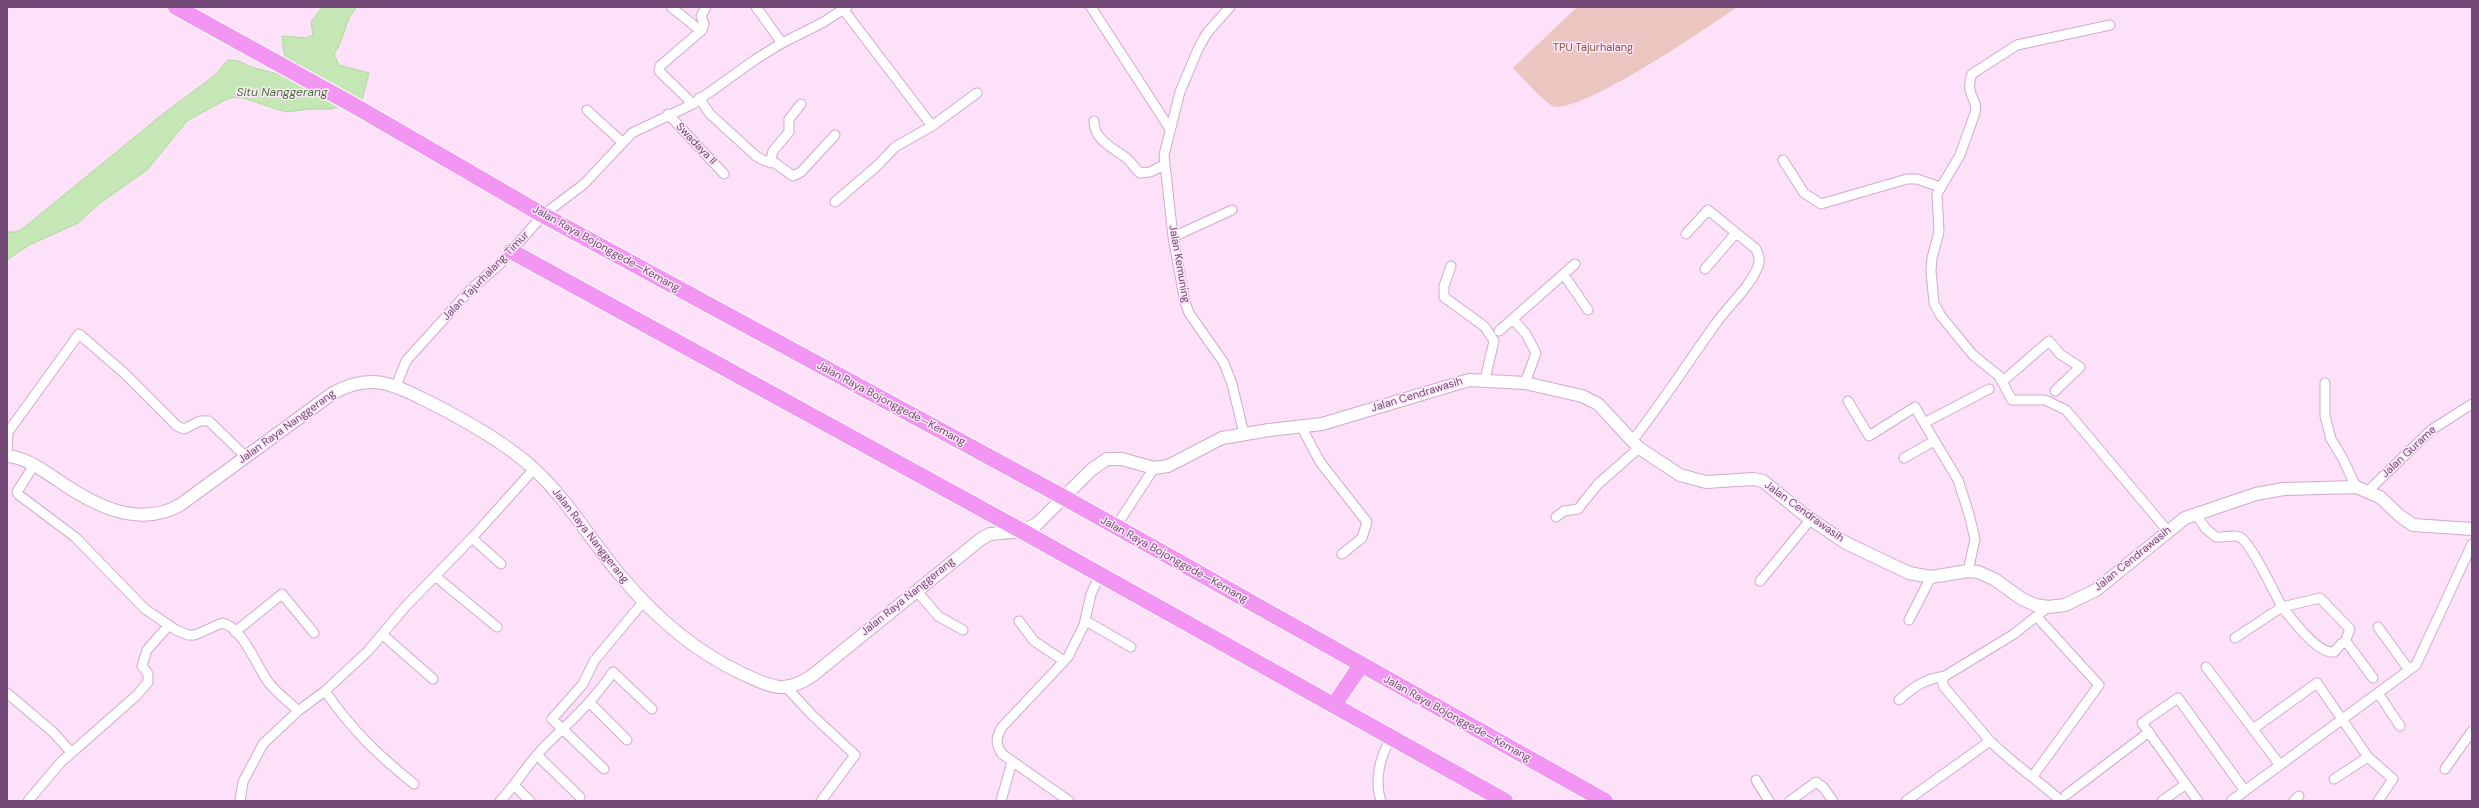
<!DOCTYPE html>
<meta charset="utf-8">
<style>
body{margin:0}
#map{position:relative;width:2479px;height:808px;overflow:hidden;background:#fde1f9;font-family:"DM Sans",sans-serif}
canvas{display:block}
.frame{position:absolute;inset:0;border:8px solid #714775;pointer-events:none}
</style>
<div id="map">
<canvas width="2479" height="808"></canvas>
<div class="frame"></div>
</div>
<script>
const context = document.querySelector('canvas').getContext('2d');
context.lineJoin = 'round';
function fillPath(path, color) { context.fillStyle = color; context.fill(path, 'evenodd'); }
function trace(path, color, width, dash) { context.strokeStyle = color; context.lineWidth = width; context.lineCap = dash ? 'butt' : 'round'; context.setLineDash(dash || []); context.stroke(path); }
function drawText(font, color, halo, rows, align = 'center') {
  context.font = font + ' "DM Sans",sans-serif'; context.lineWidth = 3; context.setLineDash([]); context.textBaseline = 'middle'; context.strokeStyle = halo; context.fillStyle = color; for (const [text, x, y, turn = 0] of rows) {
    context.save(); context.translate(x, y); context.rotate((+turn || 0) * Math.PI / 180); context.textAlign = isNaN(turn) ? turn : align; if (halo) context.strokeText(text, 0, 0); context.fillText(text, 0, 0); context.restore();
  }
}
fillPath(new Path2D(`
 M 1577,7 L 1737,7 C 1710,26 1580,115 1553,106 C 1546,104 1520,75 1513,68 Z`), '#ebc5bf');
const water = new Path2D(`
 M 323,7 L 357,7 C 344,20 345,39 334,54 L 339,65 L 369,73 L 362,100 L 354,108 L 286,68 L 282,36 L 306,38 L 313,35 L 311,22 Z
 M 228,60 L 238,61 L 251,67 L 289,77 L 340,106 L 331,109 L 309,109 L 286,112 L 243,98 L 234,97 L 225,100 L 187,121 L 147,170 L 100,203 L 78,223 L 29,245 L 7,260 L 7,232 L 15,232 L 21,230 L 163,114 L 214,76 Z`);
fillPath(water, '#c4e7b5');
trace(water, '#add99a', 1);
const minor = new Path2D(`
 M 671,7 L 701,31
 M 756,7 L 782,43
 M 1091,7 L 1170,129
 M 1230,7 L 1207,33 L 1198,49 L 1180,92 L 1164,155 L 1173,237 L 1185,302 L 1189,313 L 1224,363 L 1232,384 L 1244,434
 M 2110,25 L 2017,45 L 1972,74 C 1964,96 1979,98 1975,113 L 1960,155 L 1937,194 L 1939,232 L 1932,258 L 1931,271 L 1934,303 L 1941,316 L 1973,355 L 1999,376 L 2012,400 L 2045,400 L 2066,410 L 2167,530
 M 699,98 L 710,114 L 756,156 L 765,161 L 775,163 L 793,176 L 801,172 L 835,135
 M 693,104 L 659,71 L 660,66 L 702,30 L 704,24 L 701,16 L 706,7
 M 587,110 L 622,142
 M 668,114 L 724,174
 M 1094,121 C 1094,140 1112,147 1125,157 C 1131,161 1134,168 1140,173 L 1150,172 L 1164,165
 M 932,126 L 977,93
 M 1783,160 L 1804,193 L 1821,204 L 1907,179 L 1917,179 L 1940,187
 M 770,163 L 773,151 L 789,132 L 789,119 L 801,104
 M 835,202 L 878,165 L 895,147 L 932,126 L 843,9
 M 1173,237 L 1232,210
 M 1451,266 L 1444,286 L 1444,297 L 1485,327 L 1494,341 L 1485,379
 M 1705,269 L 1736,233
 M 1564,275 L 1588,310
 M 1513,319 L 1526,334 L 1536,353 L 1525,383
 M 1499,331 L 1575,264
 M 2003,381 L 2049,341 L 2060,354 L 2080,367 L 2055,391
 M 2325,383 L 2325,416 L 2331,439 L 2343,459 L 2356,487
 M 396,386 L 406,361 L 471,289 L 499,265 L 543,215 L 584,184 L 632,133 L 693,104 L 756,59 L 782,43 L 822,23 L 847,7
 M 1848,401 L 1869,436 L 1915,407 L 1924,423
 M 1302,428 L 1320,462 L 1367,522 L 1362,538 L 1342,554
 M 1632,441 C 1662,403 1688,362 1717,322 C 1729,305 1751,286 1758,266 C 1761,260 1758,254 1756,249 L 1708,210 L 1686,234
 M 7,455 L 8,432 L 79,334 L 123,372 L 177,426 L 184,429 L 200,421 L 209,421 L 246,457
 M 1904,458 L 1934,441
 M 34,465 L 17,492 L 19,495 L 75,537 L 145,609 L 176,630 L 188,635 L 195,635 L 222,623 C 243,627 257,668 269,683 C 277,693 289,702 298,711
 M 2368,491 L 2431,430 L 2472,404
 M 2195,513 L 2206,529 L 2216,537 C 2223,538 2234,534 2240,537 C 2251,543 2275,594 2282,607 L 2320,598 L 2350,629 L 2345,642
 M 1556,517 L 1564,511 L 1578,509 L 1598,484 L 1639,448
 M 1115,528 L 1154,468
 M 472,538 L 501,564
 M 1968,571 L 1975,539 L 1969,514 L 1958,480 L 1924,423 L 1989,389
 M 435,576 L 497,627
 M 1760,581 L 1811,519
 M 916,590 L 938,616 L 963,630
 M 1909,620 L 1931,577
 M 1019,621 L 1034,641 L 1064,661
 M 1086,621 L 1131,647
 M 2378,627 L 2409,670
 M 235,632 L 282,594 L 314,633
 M 383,635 L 433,679
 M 2235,638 L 2282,607 C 2292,619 2317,654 2334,652 L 2342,643 L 2348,644 L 2373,678
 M 2206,667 L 2280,765
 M 787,688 L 813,716 L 855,755 L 821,801
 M 325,691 C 351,729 378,755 414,784
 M 7,693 L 53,732 L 71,752
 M 2378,693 L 2400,726
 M 1899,700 C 1913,687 1925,679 1945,676
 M 589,702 L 627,740
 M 2253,729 L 2317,683 L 2368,757 L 2393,779 L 2378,801
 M 1990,741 C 2012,763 2038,780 2061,801
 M 538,756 L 580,797
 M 604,769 L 552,719 L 583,684 L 594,661 L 644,601
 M 2445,769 L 2472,731
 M 2033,776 L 2099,685 L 2037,617
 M 2334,779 L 2368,757
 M 1756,780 L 1769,801
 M 515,786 L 530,801
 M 2066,795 L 2149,732
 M 28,801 L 61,762 L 137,695 L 148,682 L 148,674 L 142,666 L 147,650 L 169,625
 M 240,801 L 243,782 L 263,744 L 298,711 L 325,691 L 368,651 L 405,607 L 472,538 L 534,469
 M 500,801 C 517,784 529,761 547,744 C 571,721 594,700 613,672 L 652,709
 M 1001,801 L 1012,762
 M 1069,801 L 1002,754 C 995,743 996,738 1002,727 L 1068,657 L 1084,625 L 1091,594 L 1100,574
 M 1381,801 C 1374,781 1380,756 1391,738
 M 1790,801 L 1816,782 L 1823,787 L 1833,801
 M 1906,801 L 1990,741 L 1944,687 L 1942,681 L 1945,676 L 2014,634 L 2048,607
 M 2162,801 L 2186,784
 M 2198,801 L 2142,723 L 2178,698 L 2245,791
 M 2231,801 L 2416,665 L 2472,544
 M 2294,801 L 2299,796`);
const tertiary = new Path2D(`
 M 7,456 C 25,457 42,470 56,479 C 92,504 137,529 180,505 L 333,393 C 372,372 392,384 429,402 C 465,420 503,441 533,468 C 568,500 591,541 621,576 C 654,616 696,652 743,674 C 772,687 785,695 813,675 L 981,539 L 990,534 L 1022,531 L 1037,524 L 1091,470 L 1107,459 L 1122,459 L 1154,468 L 1168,466 L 1222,438 L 1269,430 L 1322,424 L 1469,380 L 1525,383 L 1582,396 L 1598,404 L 1639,448 L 1680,475 L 1706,482 L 1753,479 L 1763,481 L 1806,516 L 1846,543 L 1909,573 L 1931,577 L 1968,571 L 1978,572 L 1994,579 L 2022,599 L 2035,605 L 2048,607 L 2065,605 L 2096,590 L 2185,518 L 2256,494 L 2284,489 L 2356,487 L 2380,497 L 2400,516 L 2413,525 L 2472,529`);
const trunk = new Path2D(`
 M 176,7 L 355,106 L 543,215 L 1065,498 L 1605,801
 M 511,251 L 1022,531 L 1505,801
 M 1334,705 L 1361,665`);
trace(minor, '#d0aacf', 11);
trace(tertiary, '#d0aacf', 14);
trace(trunk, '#fff', 18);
trace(minor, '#fff', 9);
trace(tertiary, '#fff', 12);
trace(trunk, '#f395f3', 16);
drawText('11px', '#885543', '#ffe8fb', [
 ["TPU Tajurhalang",1593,48]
]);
drawText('11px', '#714775', '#ffe8fb', [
 ["Swadaya II",696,144,46],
 ["Jalan Raya Bojonggede—Kemang",606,249,29],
 ["Jalan Kemuning",1179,264,80],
 ["Jalan Tajurhalang Timur",486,276,-46],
 ["Jalan Cendrawasih",1417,395,-17],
 ["Jalan Raya Bojonggede—Kemang",891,404,28],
 ["Jalan Raya Nanggerang",287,427,-36],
 ["Jalan Gurame",2409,452,-43],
 ["Jalan Cendrawasih",1804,512,36],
 ["Jalan Raya Nanggerang",590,536,52],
 ["Jalan Cendrawasih",2133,559,-39],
 ["Jalan Raya Bojonggede—Kemang",1174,560,29],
 ["Jalan Raya Nanggerang",908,597,-39],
 ["Jalan Raya Bojonggede—Kemang",1457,719,29]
]);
drawText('italic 12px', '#487438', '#ffe8fb', [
 ["Situ Nanggerang",282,93]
]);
</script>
